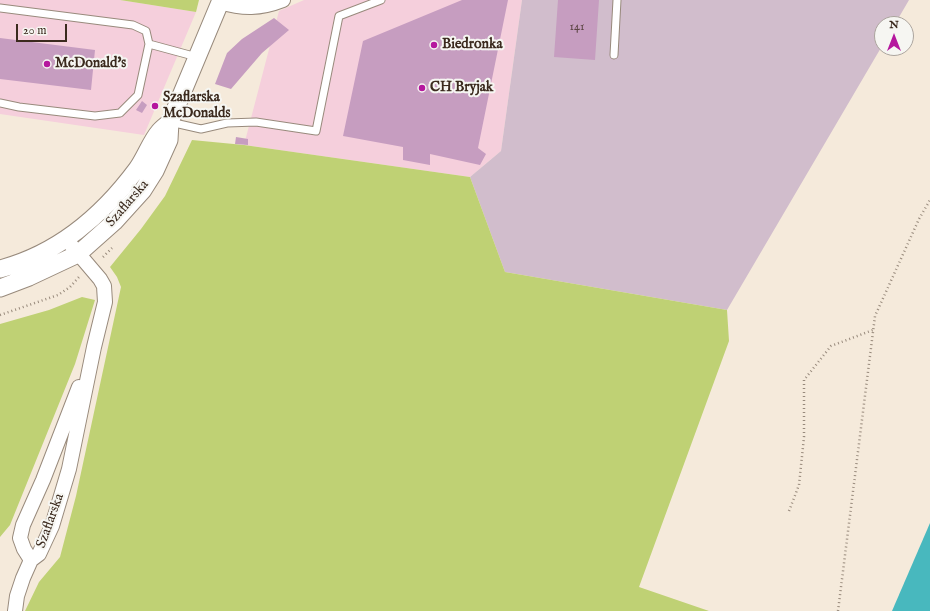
<!DOCTYPE html>
<style>
body{margin:0}
#map{position:relative;width:930px;height:611px;overflow:hidden;background:#f5eadb;font-family:"IM FELL English",serif}
canvas{display:block}
.north{position:absolute;left:874px;top:16px;width:40px;height:40px;box-sizing:border-box;background:#f6f6f2;border:1px solid #aba49d;border-radius:50%;rotate:0deg;font-size:11px;font-weight:700;line-height:16px;text-align:center;color:#3b2a1e}
.north::after{content:'';display:block;margin:auto;width:14px;height:18px;background:#b5179e;clip-path:polygon(50% 0,100% 100%,50% 72%,0 100%)}
.scale{position:absolute;left:16px;top:24px;width:51px;height:18px;box-sizing:border-box;border:2px solid #3b2a1e;border-top:0;padding-left:5px;font-size:12px;line-height:14px;white-space:nowrap;color:#3b2a1e;-webkit-text-stroke:3px #f6f6f2;paint-order:stroke}
</style>
<div id="map">
<canvas width="930" height="611"></canvas>
<div class="north">N</div>
<div class="scale">20 m</div>
</div>
<script>
const context = document.querySelector('canvas').getContext('2d');
context.lineJoin = 'round';
function fillPath(path, color) { context.fillStyle = color; context.fill(path, 'evenodd'); }
function trace(path, color, width, dash) { context.strokeStyle = color; context.lineWidth = width; context.lineCap = dash ? 'butt' : 'round'; context.setLineDash(dash || []); context.stroke(path); }
function drawText(font, color, halo, rows, align = 'center') {
  context.font = font + ' "IM FELL English",serif'; context.lineWidth = 4; context.setLineDash([]); context.textBaseline = 'middle'; context.strokeStyle = halo; context.fillStyle = color; for (const [text, x, y, turn = 0] of rows) {
    context.save(); context.translate(x, y); context.rotate((+turn || 0) * Math.PI / 180); context.textAlign = isNaN(turn) ? turn : align; if (halo) context.strokeText(text, 0, 0); context.fillText(text, 0, 0); context.restore();
  }
}
fillPath(new Path2D(`
 M 0,0 L 120,0 L 196,12 L 144,135 L 0,114 Z
 M 304,0 L 522,0 L 501,151 L 470,177 L 244,145 L 279,11 Z`), '#f5cfdc');
fillPath(new Path2D(`
 M 522,0 L 909,0 L 895,24 L 882,24 L 882,46 L 727,310 L 505,272 L 470,177 L 501,151 Z`), '#d1bdcc');
fillPath(new Path2D(`
 M 120,0 L 199,0 L 196,12 Z
 M 192,140 L 244,145 L 470,177 L 505,272 L 727,310 L 729,341 L 639,587 L 709,611 L 25,611 L 39,582 L 60,557 L 76,496 L 121,287 L 117,277 L 110,267 L 141,229 L 165,196 Z
 M 82,297 L 95,300 L 75,364 L 10,525 L 0,537 L 0,324 L 49,310 Z`), '#bfd174');
fillPath(new Path2D(`
 M 930,523 L 930,611 L 892,611 Z`), '#48b8be');
fillPath(new Path2D(`
 M 462,0 L 508,0 L 478,148 L 486,154 L 480,165 L 430,154 L 430,165 L 403,160 L 403,147 L 343,136 L 363,41 Z
 M 558,0 L 599,0 L 595,60 L 554,57 Z
 M 274,18 L 289,30 L 262,53 L 231,89 L 215,84 L 227,53 L 242,39 Z
 M 0,38 L 95,50 L 91,90 L 0,79 Z
 M 142,101 L 147,105 L 142,113 L 136,110 Z
 M 236,137 L 248,139 L 248,145 L 235,144 Z`), '#c69dc0');
const service = new Path2D(`
 M 0,8 L 133,25 L 146,31 L 149,44 L 138,95 L 120,113 L 95,116 L 19,107 L 0,103
 M 149,44 L 197,57
 M 614,55 L 617,0
 M 170,122 L 201,129 L 227,123 L 256,122 L 316,131 L 339,16 L 381,0`);
const minor = new Path2D(`
 M 220,2 C 243,9 260,9 283,0
 M 31,560 L 24,549 L 20,538 L 23,525 L 43,480 L 79,387
 M 15,611 L 17,596 L 23,578 L 31,560 L 39,554 L 52,526 L 69,469 L 94,347 L 105,302 L 104,286 L 100,279 L 66,239`);
const tertiary = new Path2D(`
 M 0,269 C 57,254 103,215 137,169 C 145,158 151,141 159,132 C 162,128 167,125 170,122
 M 0,288 L 29,277 L 78,254 L 114,222 L 143,190 L 155,171 L 169,140 L 170,122 L 221,0`);
trace(service, '#988a7c', 9);
trace(minor, '#988a7c', 16);
trace(tertiary, '#988a7c', 19);
trace(new Path2D(`
 M 103,257 L 112,248
 M 0,315 L 58,295 L 70,287 L 79,277
 M 789,511 L 799,485 L 804,437 L 804,380 L 831,346 L 873,330
 M 838,611 L 875,316 L 919,219 L 930,200`), '#988a7c', 2.5, [1, 3]);
trace(service, '#fff', 7);
trace(minor, '#fff', 14);
trace(tertiary, '#fff', 17);
for (const [x, y, r, color] of [
 [434,45,4,"#b5179e"],
 [47,64,4,"#b5179e"],
 [422,88,4,"#b5179e"],
 [155,106,4,"#b5179e"]
]) { const dot = new Path2D(); dot.arc(x, y, r, 0, 2 * Math.PI); context.fillStyle = color; context.fill(dot); trace(dot, '#f6f6f2', 1.5); }
drawText('12px', '#5e4746', null, [
 ["141",577,28]
]);
drawText('bold 14px', '#3b2a1e', '#f6f6f2', [
 ["Biedronka",442,45],
 ["McDonald's",55,64],
 ["CH Bryjak",430,88],
 ["Szaflarska",163,98],
 ["McDonalds",163,114]
], 'left');
drawText('14px', '#3b2a1e', '#f6f6f2', [
 ["Szaflarska",128,204,-49],
 ["Szaflarska",51,521,-70]
]);
</script>
